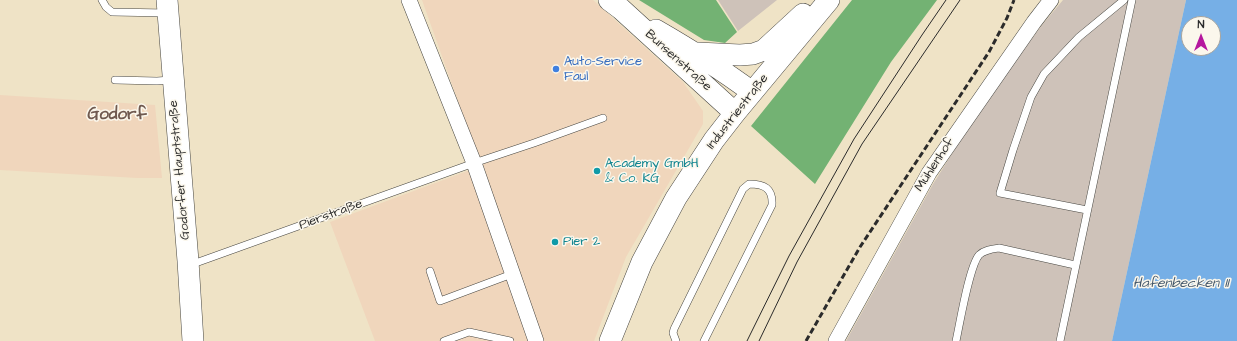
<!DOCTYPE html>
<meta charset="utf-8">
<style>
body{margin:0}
#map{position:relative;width:1237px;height:341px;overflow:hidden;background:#efe3c6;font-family:"Architects Daughter",sans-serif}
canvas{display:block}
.north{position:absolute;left:1181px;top:16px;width:40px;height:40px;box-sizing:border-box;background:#fbf7ec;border:1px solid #a8a59f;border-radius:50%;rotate:0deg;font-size:11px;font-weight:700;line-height:16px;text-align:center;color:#2b2b2b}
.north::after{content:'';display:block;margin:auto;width:14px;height:18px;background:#b5179e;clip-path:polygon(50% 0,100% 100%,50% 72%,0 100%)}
</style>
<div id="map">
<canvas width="1237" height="341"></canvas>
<div class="north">N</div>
</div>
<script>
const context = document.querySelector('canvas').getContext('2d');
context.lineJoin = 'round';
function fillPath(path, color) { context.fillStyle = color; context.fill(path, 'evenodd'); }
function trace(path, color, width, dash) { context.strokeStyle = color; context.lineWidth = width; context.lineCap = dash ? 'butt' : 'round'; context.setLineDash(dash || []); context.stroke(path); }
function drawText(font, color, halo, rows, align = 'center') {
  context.font = font + ' "Architects Daughter",sans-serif'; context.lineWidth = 3; context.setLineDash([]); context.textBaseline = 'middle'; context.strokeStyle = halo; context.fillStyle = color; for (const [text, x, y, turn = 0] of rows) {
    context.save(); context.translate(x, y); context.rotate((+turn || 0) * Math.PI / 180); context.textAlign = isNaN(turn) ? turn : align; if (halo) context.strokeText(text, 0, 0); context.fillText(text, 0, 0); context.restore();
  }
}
fillPath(new Path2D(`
 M 422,0 L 593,0 L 683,82 L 703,111 L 703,124 L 626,257 L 594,341 L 375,341 L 330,222 L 481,166 Z
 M 0,95 L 155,105 L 162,178 L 137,178 L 0,170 Z`), '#f0d6bc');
fillPath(new Path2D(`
 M 718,0 L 777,0 L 738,31 Z
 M 1063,0 L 1186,0 L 1112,341 L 846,341 L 933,184 L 984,103 L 1042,25 Z`), '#cec2b9');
fillPath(new Path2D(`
 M 639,0 L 716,0 L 737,32 L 725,43 L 704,40 Z
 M 852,0 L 937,0 L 891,62 L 815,184 L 751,126 Z`), '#73b273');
fillPath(new Path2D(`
 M 1186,0 L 1237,0 L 1237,341 L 1112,341 ZM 1189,24 L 1213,24 L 1213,48 L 1189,48 Z`), '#76afe6');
const lane = new Path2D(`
 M 102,0 L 106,7 L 112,12 L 166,13
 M 115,80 L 157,81 L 171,80
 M 1087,210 L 1000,193 L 1013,150 L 1031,97 L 1044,74 L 1079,37 L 1124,0
 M 190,265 L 474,163 L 534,143 L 603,118
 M 430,271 L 440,301 L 512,274
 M 444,341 L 469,332 L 510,341
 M 676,341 L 673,333 L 674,329 L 743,189 L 749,184 C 764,184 773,188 772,205 L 704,341
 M 956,341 C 960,323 969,267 979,255 C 984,250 992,249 999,248 L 1075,265
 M 1060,341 L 1132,0`);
const street = new Path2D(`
 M 409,0 L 474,163 L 536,341
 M 836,341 L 929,173 L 1034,22 L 1051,0`);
const secondary = new Path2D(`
 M 167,0 L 188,261 L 193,341
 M 609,0 L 621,9 L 735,113
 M 656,30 C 689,49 721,69 752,92
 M 697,53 L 740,55 L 753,54 L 764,50 L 803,14
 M 610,341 L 642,262 L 676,198 L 714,140 L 735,113 L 829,0`);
trace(lane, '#484742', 8);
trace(street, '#484742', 16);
trace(secondary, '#484742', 22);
trace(lane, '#fff', 7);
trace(street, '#fff', 15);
trace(secondary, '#fff', 21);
trace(new Path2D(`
 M 747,341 L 789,256 L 854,139 L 922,35 L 946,0
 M 759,341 L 797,262 L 862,144 L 960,0`), '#2b2b2b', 1);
trace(new Path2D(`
 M 806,341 L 860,247 L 989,52 L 1007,18 L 1014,0`), '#2b2b2b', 3, [6, 3]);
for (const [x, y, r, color] of [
 [556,69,4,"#3f7fe0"],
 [597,171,4,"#0f9aa8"],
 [555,242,4,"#0f9aa8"]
]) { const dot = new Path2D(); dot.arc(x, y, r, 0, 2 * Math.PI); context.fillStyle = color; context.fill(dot); trace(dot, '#fbf7ec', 1.5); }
drawText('13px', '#2b2b2b', '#fbf7ec', [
 ["Bunsenstraße",678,61,42],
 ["Industriestraße",738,112,-52],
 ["Mühlenhof",935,165,-57],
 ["Godorfer Hauptstraße",180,170,-95],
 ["Pierstraße",331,215,-20]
]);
drawText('13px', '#366cbe', '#fbf7ec', [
 ["Auto-Service",564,62],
 ["Faul",564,77]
], 'left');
drawText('13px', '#0d838f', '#fbf7ec', [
 ["Academy GmbH",605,164],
 ["& Co. KG",605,179],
 ["Pier 2",563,242]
], 'left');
drawText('italic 14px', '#45596c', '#fbf7ec', [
 ["Hafenbecken II",1181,284]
]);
drawText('bold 17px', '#705a50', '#fbf7ec', [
 ["Godorf",117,115]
]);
</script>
